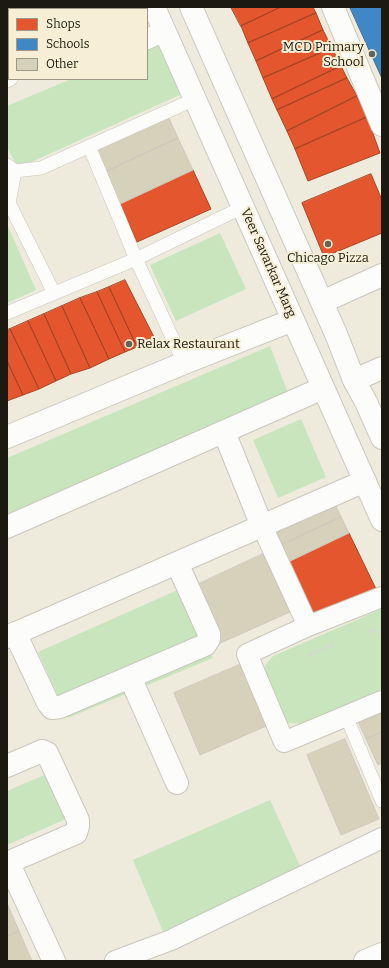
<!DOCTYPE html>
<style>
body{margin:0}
#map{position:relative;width:389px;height:968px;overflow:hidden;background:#eeebdd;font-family:Bitter,serif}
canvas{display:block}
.frame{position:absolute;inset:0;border:8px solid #1b1910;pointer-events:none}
.legend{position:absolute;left:8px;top:8px;width:140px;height:72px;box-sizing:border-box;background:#f6efd5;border:1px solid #9e9986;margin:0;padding:5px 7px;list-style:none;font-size:12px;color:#1b1910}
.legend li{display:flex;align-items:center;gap:8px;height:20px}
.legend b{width:20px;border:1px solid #9e9986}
</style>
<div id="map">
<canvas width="389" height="968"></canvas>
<div class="frame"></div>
<ul class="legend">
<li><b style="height:11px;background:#e4572e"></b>Shops</li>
<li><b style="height:11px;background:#3f88c5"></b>Schools</li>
<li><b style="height:11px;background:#d6d1ba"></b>Other</li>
</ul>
</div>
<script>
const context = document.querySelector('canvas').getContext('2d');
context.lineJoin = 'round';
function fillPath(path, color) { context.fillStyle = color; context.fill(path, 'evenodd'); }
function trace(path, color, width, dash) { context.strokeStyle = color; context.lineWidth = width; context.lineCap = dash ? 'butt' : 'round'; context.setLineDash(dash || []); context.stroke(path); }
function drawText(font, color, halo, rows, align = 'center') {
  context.font = font + ' Bitter,serif'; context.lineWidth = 4; context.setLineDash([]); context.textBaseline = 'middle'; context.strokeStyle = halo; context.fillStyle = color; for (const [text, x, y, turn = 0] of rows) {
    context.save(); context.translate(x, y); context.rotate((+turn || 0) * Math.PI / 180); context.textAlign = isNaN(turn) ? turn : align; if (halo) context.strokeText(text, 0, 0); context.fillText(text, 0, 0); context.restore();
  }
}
fillPath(new Path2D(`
 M 158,42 L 182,94 L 18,168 L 7,147 L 7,106 L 71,79 L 147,79 L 147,47 Z
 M 7,224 L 36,290 L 7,303 Z
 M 220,233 L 246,289 L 176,321 L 150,265 Z
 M 270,346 L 288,393 L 7,515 L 7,458 Z
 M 301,419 L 326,477 L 278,498 L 253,440 Z
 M 180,589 L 213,658 L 68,718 L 38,652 Z
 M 382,609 L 382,689 L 304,724 L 287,723 C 281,711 263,682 264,669 C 265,664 270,660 273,656 Z
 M 49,773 L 70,817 L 7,845 L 7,791 Z
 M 270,800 L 300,866 L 164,934 L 133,860 Z`), '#c8e5bd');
const shops = new Path2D(`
 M 36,7 L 54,7 L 50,9 L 37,9 Z
 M 231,7 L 281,7 L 241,26 Z
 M 281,7 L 313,7 L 316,13 L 248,43 L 241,26 Z
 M 316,13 L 323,30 L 256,61 L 248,43 Z
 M 323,30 L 332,48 L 263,78 L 256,61 Z
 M 332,48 L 341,66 L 272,99 L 263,78 Z
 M 341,66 L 347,78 L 277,110 L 272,99 Z
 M 347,78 L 357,96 L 287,131 L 277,110 Z
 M 357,96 L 367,117 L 295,149 L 287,131 Z
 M 367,117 L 380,153 L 308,181 L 295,149 Z
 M 193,170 L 211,209 L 137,242 L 120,204 Z
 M 371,174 L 382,200 L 382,233 L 324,257 L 302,203 Z
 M 125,280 L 155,339 L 137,347 L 109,287 Z
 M 109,287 L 137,347 L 125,352 L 97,292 Z
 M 97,292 L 125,352 L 109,359 L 80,298 Z
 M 80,298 L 109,359 L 90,368 L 62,306 Z
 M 62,306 L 90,368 L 71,374 L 44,314 Z
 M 44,314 L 71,374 L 56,381 L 28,321 Z
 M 28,321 L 56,381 L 39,389 L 10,329 Z
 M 10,329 L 39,389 L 23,395 L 7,361 L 7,330 Z
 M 7,361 L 23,395 L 7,401 Z
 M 349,533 L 376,589 L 310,621 L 284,564 Z`);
fillPath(shops, '#e4572e');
trace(shops, '#a84425', 1);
const schools = new Path2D(`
 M 350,7 L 382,7 L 382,78 Z`);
fillPath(schools, '#3f88c5');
trace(schools, '#34678f', 1);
const building = new Path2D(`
 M 7,7 L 11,7 L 12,9 L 9,9 L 9,59 L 7,60 Z
 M 54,7 L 97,7 L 92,9 L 50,9 Z
 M 97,7 L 119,7 L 120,9 L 92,9 Z
 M 168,116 L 178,138 L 105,172 L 95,150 Z
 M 178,138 L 193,170 L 120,204 L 105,172 Z
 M 335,504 L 341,517 L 275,548 L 269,534 Z
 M 341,517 L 349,533 L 284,564 L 275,548 Z
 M 263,554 L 290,612 L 216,645 L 190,588 Z
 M 246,662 L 273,723 L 200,755 L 174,693 Z
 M 382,708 L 382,732 L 366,739 L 357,719 Z
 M 382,732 L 382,763 L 378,765 L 366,739 Z
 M 345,739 L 379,819 L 341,835 L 307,755 Z
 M 7,903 L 19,931 L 7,937 Z
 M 19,931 L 32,961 L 7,961 L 7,937 Z`);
fillPath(building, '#d6d1ba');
trace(building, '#ccc9be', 1);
const service = new Path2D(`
 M 24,7 L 25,9
 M 7,81 L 11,79
 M 7,165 L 15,171 L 41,168 L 195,99
 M 15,171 L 9,203 L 54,293
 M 7,313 L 136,259 L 89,146
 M 184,363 L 136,259 L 243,207
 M 346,716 L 382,801`);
const pedestrian = new Path2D(`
 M 147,39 L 165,31
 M 262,526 L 308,626
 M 382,597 L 308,626 L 247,654 L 284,742 L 382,701
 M 115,961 L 171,940 L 382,838`);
const minor = new Path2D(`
 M 333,7 L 382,125
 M 322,302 L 382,275
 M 354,380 L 382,368
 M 224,432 L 262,526
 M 7,437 L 184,363 L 293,320
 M 7,527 L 323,388
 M 15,633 L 48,703 L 52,708 L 60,707 L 205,645 L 209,639 L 209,634 L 177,563
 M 7,637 L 365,481
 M 130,677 L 177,783
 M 7,766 L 42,751 L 47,753 L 78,820 L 78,826 L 76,833 L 7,863
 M 8,862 L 54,961
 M 365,961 L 382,954`);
const tertiary = new Path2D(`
 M 154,7 L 382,520
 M 191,7 L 336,334 L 354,380 L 366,402 L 382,438`);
trace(service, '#c9c7bc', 14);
trace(pedestrian, '#c9c7bc', 22);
trace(minor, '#c9c7bc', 24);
trace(tertiary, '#c9c7bc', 24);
trace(new Path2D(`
 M 367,631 L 374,630 L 382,633
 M 308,656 L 333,645`), '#d7d6d1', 2.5, [4, 2]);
trace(service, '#fcfcfa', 13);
trace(pedestrian, '#fcfcfa', 20);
trace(minor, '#fcfcfa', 22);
trace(tertiary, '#fcfcfa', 22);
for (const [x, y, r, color] of [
 [372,54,4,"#656258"],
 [328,244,4,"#656258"],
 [129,344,4,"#656258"]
]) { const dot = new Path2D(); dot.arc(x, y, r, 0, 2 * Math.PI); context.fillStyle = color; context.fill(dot); trace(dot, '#f6efd5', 1.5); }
drawText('13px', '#1b1910', '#f6efd5', [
 ["MCD Primary",364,47],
 ["School",364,62],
 ["Chicago Pizza",328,258,"center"],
 ["Relax Restaurant",137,344,"left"]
], 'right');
drawText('13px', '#1b1910', '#f6efd5', [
 ["Veer Savarkar Marg",268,263,66]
]);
</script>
